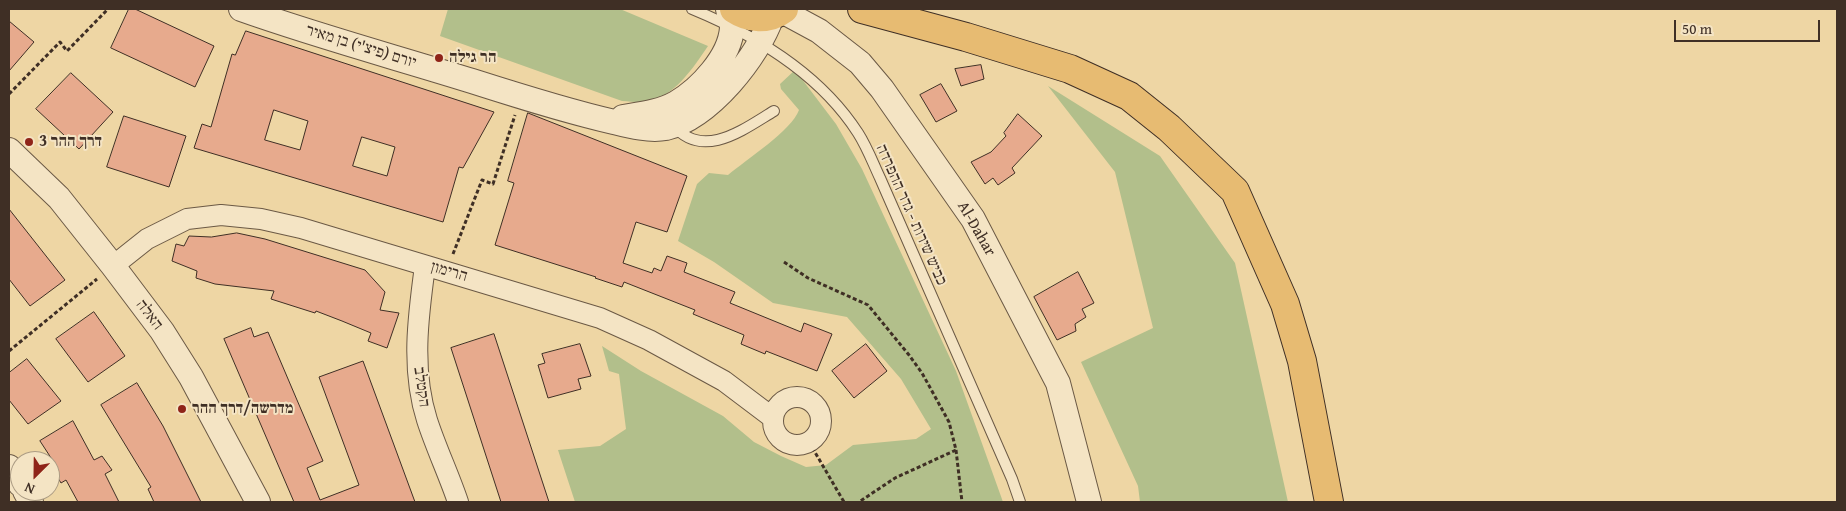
<!DOCTYPE html>
<meta charset="utf-8">
<style>
body{margin:0}
#map{position:relative;width:1846px;height:511px;overflow:hidden;background:#eed6a4;font-family:"Gentium Book Plus",serif}
canvas{display:block}
.frame{position:absolute;inset:0;border:10px solid #3f2f25;pointer-events:none}
.north{position:absolute;left:10px;top:451px;width:50px;height:50px;box-sizing:border-box;background:#f4e4c4;border:1px solid #ac9c84;border-radius:50%;rotate:203deg;font-size:14px;font-weight:700;line-height:20px;text-align:center;color:#3f2f25}
.north::after{content:'';display:block;margin:auto;width:18px;height:22px;background:#8f2418;clip-path:polygon(50% 0,100% 100%,50% 72%,0 100%)}
.scale{position:absolute;left:1674px;top:20px;width:146px;height:22px;box-sizing:border-box;border:2px solid #3f2f25;border-top:0;padding-left:6px;font-size:15px;line-height:18px;white-space:nowrap;color:#3f2f25;-webkit-text-stroke:4px #f4e4c4;paint-order:stroke}
</style>
<div id="map">
<canvas width="1846" height="511"></canvas>
<div class="frame"></div>
<div class="north">N</div>
<div class="scale">50 m</div>
</div>
<script>
const context = document.querySelector('canvas').getContext('2d');
context.lineJoin = 'round';
function fillPath(path, color) { context.fillStyle = color; context.fill(path, 'evenodd'); }
function trace(path, color, width, dash) { context.strokeStyle = color; context.lineWidth = width; context.lineCap = dash ? 'butt' : 'round'; context.setLineDash(dash || []); context.stroke(path); }
function drawText(font, color, halo, rows, align = 'center') {
  context.font = font + ' "Gentium Book Plus","Frank Ruhl Libre",serif'; context.lineWidth = 4; context.setLineDash([]); context.textBaseline = 'middle'; context.strokeStyle = halo; context.fillStyle = color; for (const [text, x, y, turn = 0] of rows) {
    context.save(); context.translate(x, y); context.rotate((+turn || 0) * Math.PI / 180); context.textAlign = isNaN(turn) ? turn : align; if (halo) context.strokeText(text, 0, 0); context.fillText(text, 0, 0); context.restore();
  }
}
fillPath(new Path2D(`
 M 448,9 L 620,9 L 708,46 C 693,68 674,98 645,102 C 638,103 629,101 622,101 L 440,36 Z
 M 795,70 L 836,124 L 862,169 L 956,371 L 1003,502 L 575,502 L 558,450 L 600,446 L 626,429 L 619,374 L 609,371 L 602,346 L 641,371 L 723,416 L 754,442 L 781,456 L 806,467 L 826,465 L 853,445 L 916,439 L 931,429 L 901,379 L 847,317 L 773,303 L 714,262 L 678,241 L 697,184 L 709,173 L 728,175 C 746,160 792,130 799,110 L 781,89 L 780,84 Z
 M 1048,86 L 1160,156 L 1235,263 L 1288,502 L 1140,502 L 1138,486 L 1081,362 L 1153,328 L 1115,172 Z`), '#b2bf8b');
const building = new Path2D(`
 M 129,9 L 135,9 L 214,46 L 195,87 L 111,48 Z
 M 9,21 L 34,42 L 9,71 Z
 M 246,31 L 494,112 L 463,168 L 459,167 L 443,222 L 194,148 L 202,124 L 211,127 L 232,54 L 235,55 ZM 274,110 L 308,121 L 300,150 L 265,140 ZM 362,137 L 395,147 L 387,176 L 353,166 Z
 M 981,65 L 984,79 L 961,86 L 955,69 Z
 M 71,73 L 113,112 L 79,149 L 36,109 Z
 M 941,84 L 957,111 L 936,122 L 920,95 Z
 M 528,113 L 687,176 L 667,232 L 636,222 L 623,263 L 652,273 L 654,268 L 661,271 L 667,256 L 687,263 L 684,272 L 735,292 L 730,303 L 801,332 L 804,323 L 832,334 L 817,371 L 766,351 L 765,354 L 741,344 L 744,335 L 693,314 L 695,310 L 624,282 L 622,287 L 595,278 L 596,277 L 495,245 L 514,183 L 508,181 Z
 M 1018,114 L 1042,136 L 1012,168 L 1015,173 L 998,185 L 993,178 L 985,184 L 971,162 L 991,152 L 1006,136 L 1004,133 Z
 M 124,116 L 186,136 L 169,187 L 107,167 Z
 M 9,209 L 65,280 L 30,306 L 9,279 Z
 M 237,233 L 265,239 L 365,270 L 385,292 L 380,310 L 399,313 L 387,348 L 368,341 L 371,333 L 342,321 L 316,311 L 315,313 L 271,299 L 274,291 L 215,284 L 196,278 L 197,271 L 172,261 L 176,244 L 184,246 L 189,236 L 211,237 Z
 M 1078,272 L 1094,303 L 1082,309 L 1086,317 L 1075,324 L 1076,331 L 1057,340 L 1034,297 Z
 M 94,312 L 125,356 L 88,382 L 56,339 Z
 M 251,328 L 254,337 L 268,332 L 323,461 L 307,468 L 320,500 L 359,485 L 319,377 L 363,361 L 415,502 L 294,502 L 224,339 Z
 M 494,334 L 549,502 L 501,502 L 451,348 Z
 M 580,344 L 591,376 L 578,379 L 581,389 L 548,398 L 538,365 L 545,363 L 542,354 Z
 M 866,344 L 887,371 L 854,398 L 832,371 Z
 M 27,359 L 61,401 L 28,424 L 9,400 L 9,373 Z
 M 137,383 L 163,426 L 201,502 L 154,502 L 148,489 L 151,487 L 101,405 Z
 M 73,421 L 94,460 L 102,456 L 112,470 L 105,474 L 119,502 L 78,502 L 66,480 L 61,483 L 51,466 L 55,464 L 40,441 Z`);
fillPath(building, '#e7aa8d');
trace(building, '#3f2f25', 1);
const service = new Path2D(`
 M 692,9 C 755,35 820,74 858,133 C 867,147 873,163 880,178 L 1012,479 L 1020,502
 M 673,125 C 703,161 744,129 774,111`);
const minor = new Path2D(`
 M 113,266 L 147,239 L 187,219 L 221,215 L 261,219 L 301,228 L 600,318 L 649,340 L 724,381 L 773,418
 M 425,266 C 418,317 411,370 427,420 C 436,448 449,475 458,502
 M773 421a24 24 0 1 1 48 0a24 24 0 1 1-48 0Z`);
const tertiary = new Path2D(`
 M 241,9 C 317,36 395,57 472,81 C 519,96 566,111 614,122 C 630,126 649,131 666,128 C 710,117 758,57 772,16
 M 782,11 L 819,31 L 860,63 L 882,89 L 973,219 L 1058,383 L 1089,502
 M 623,117 C 641,114 660,112 676,103 C 700,89 730,57 732,28 C 732,22 729,15 728,9
 M 9,150 L 59,198 L 113,266 L 162,331 L 191,377 L 258,502
 M 9,467 L 20,484
 M 25,491 L 31,502`);
const primary = new Path2D(`
 M 734,9 C 749,19 768,21 784,9
 M 862,9 L 966,37 L 1070,69 L 1129,96 L 1169,128 L 1235,191 L 1285,304 L 1302,361 L 1329,502`);
trace(service, '#6b5945', 12);
trace(minor, '#6b5945', 22);
trace(tertiary, '#6b5945', 26);
trace(primary, '#3f2f25', 30);
trace(new Path2D(`
 M 9,94 L 60,42 L 67,51 L 108,9
 M 453,254 L 482,180 L 493,184 L 515,115
 M 784,262 L 808,278 L 868,305 L 909,355 L 922,373 L 949,422 L 956,450 L 895,478 L 859,502
 M 9,351 L 97,279
 M 809,442 L 844,502
 M 956,450 L 962,502`), '#3f2f25', 3, [4, 2.5]);
trace(service, '#f4e4c4', 10);
trace(minor, '#f4e4c4', 20);
trace(tertiary, '#f4e4c4', 24);
trace(primary, '#e7bb72', 28);
for (const [x, y, r, color] of [
 [439,58,5,"#8f2418"],
 [29,142,5,"#8f2418"],
 [182,409,5,"#8f2418"]
]) { const dot = new Path2D(); dot.arc(x, y, r, 0, 2 * Math.PI); context.fillStyle = color; context.fill(dot); trace(dot, '#f4e4c4', 2); }
drawText('16px', '#3f2f25', '#f4e4c4', [
 ["יורם (פיצ'י) בן מאיר",361,47,17],
 ["כביש שירות - גדר ההפרדה",911,215,66],
 ["Al-Dahar",976,229,60],
 ["הרימון",449,272,16],
 ["האלה",149,315,53],
 ["הקטלב",421,387,82]
]);
drawText('bold 16px', '#3f2f25', '#f4e4c4', [
 ["הר גילה",449,58],
 ["דרך ההר 3",39,142],
 ["מדרשה/דרך ההר",192,409]
], 'left');
</script>
